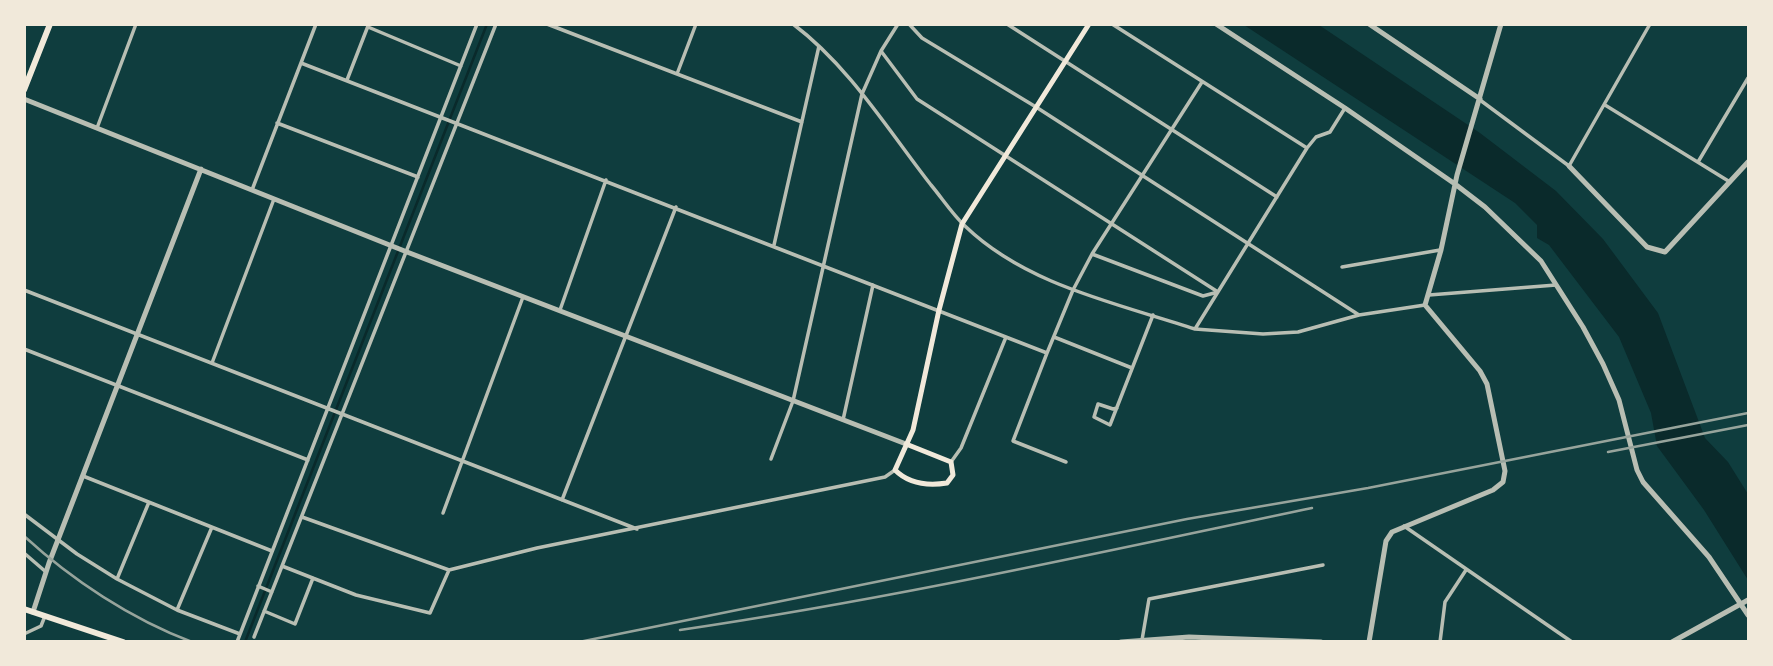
<!DOCTYPE html>
<style>
body{margin:0}
#map{position:relative;width:1773px;height:666px;overflow:hidden;background:#0f3d3e;font-family:Montserrat,sans-serif}
canvas{display:block}
.frame{position:absolute;inset:0;border:26px solid #f1e9da;pointer-events:none}
</style>
<div id="map">
<canvas width="1773" height="666"></canvas>
<div class="frame"></div>
</div>
<script>
const context = document.querySelector('canvas').getContext('2d');
context.lineJoin = 'round';
function fillPath(path, color) { context.fillStyle = color; context.fill(path, 'evenodd'); }
function trace(path, color, width, dash) { context.strokeStyle = color; context.lineWidth = width; context.lineCap = dash ? 'butt' : 'round'; context.setLineDash(dash || []); context.stroke(path); }
fillPath(new Path2D(`
 M 1244,25 L 1319,25 L 1480,133 L 1556,191 L 1603,239 L 1658,313 L 1705,438 L 1728,462 L 1748,494 L 1748,580 L 1704,510 L 1657,446 L 1651,413 L 1619,337 L 1549,245 L 1537,238 L 1537,225 L 1515,203 Z`), '#0a2a2b');
trace(new Path2D(`
 M 245,642 L 487,24`), '#0a2a2b', 2.5);
trace(new Path2D(`
 M 547,24 L 802,122
 M 793,24 C 850,67 888,130 931,185 C 942,198 952,214 965,226 C 1026,285 1116,303 1195,329 L 1263,334 L 1298,332 L 1359,315 L 1425,305
 M 909,24 L 922,38 L 1036,107 L 1359,315
 M 1007,24 L 1277,197
 M 1112,24 L 1307,148
 M 368,27 L 461,66
 M 881,51 L 917,99 L 1218,292 L 1203,296 L 1092,254
 M 301,63 L 1047,353 L 1073,290 L 1092,254 L 1202,82
 M 677,74 L 696,24
 M 347,80 L 368,26
 M 1480,100 L 1569,166 L 1650,24
 M 1605,105 L 1730,182
 M 277,123 L 418,177
 M 97,128 L 136,24
 M 1698,162 L 1748,78
 M 252,190 L 316,24
 M 774,245 L 819,46
 M 1342,267 L 1440,250
 M 24,290 L 637,529
 M 1429,295 L 1556,285
 M 560,310 L 606,180
 M 1195,329 L 1307,148 L 1316,137 L 1330,132 L 1345,108
 M 1054,337 L 1132,368
 M 24,349 L 308,460
 M 1047,353 L 1013,441 L 1066,462
 M 212,363 L 274,199
 M 1117,408 L 1113,409 L 1098,404 L 1094,417 L 1110,425 L 1153,315
 M 843,420 L 873,285
 M 771,459 L 793,401 L 862,94 L 881,51 L 898,24
 M 951,462 L 961,448 L 1006,337
 M 83,476 L 272,551
 M 562,500 L 676,207
 M 149,502 L 117,579 L 177,610
 M 443,513 L 523,297
 M 24,514 L 77,554 L 117,579
 M 302,517 L 449,570 L 537,548 L 885,477 L 895,470
 M 1404,526 L 1572,642
 M 212,527 L 177,610 L 240,634
 M 24,553 L 46,572
 M 282,566 L 356,595 L 430,613 L 449,570
 M 258,586 L 272,592
 M 264,611 L 295,624 L 313,578
 M 24,634 L 41,626 L 45,616
 M 254,637 L 496,24
 M 1142,640 L 1149,599 L 1323,565
 M 237,642 L 477,24
 M 1440,642 L 1445,602 L 1466,570`), '#b8beb3', 3.5);
trace(new Path2D(`
 M 1216,24 L 1345,108 L 1455,184 L 1485,207 L 1541,261 L 1583,327 L 1603,364 L 1619,400 L 1637,470 L 1643,482 L 1709,557 L 1748,615
 M 1369,24 L 1480,99
 M 24,99 L 407,252 L 906,444
 M 1569,166 L 1647,247 L 1665,252 L 1748,162
 M 33,612 L 49,563 L 201,169
 M 1121,642 L 1189,637 L 1321,642
 M 1369,642 L 1386,541 L 1392,532 L 1493,490 L 1503,482 L 1505,471 L 1487,384 L 1480,371 L 1425,305 L 1441,250 L 1457,175 L 1501,24
 M 1672,642 L 1748,600`), '#b8beb3', 5);
trace(new Path2D(`
 M 906,444 L 951,462 L 953,475 L 947,483 C 928,486 909,484 895,470 L 913,430 L 939,310 L 962,224 L 1089,24`), '#f1e9da', 5);
trace(new Path2D(`
 M 24,90 L 50,24
 M 24,609 L 123,642`), '#f1e9da', 6);
trace(new Path2D(`
 M 1608,452 L 1748,425
 M 24,536 C 72,580 131,619 192,642
 M 680,630 C 892,599 1102,552 1312,508
 M 579,642 L 1187,519 L 1368,488 L 1748,413`), '#97a49c', 2.5);
</script>
